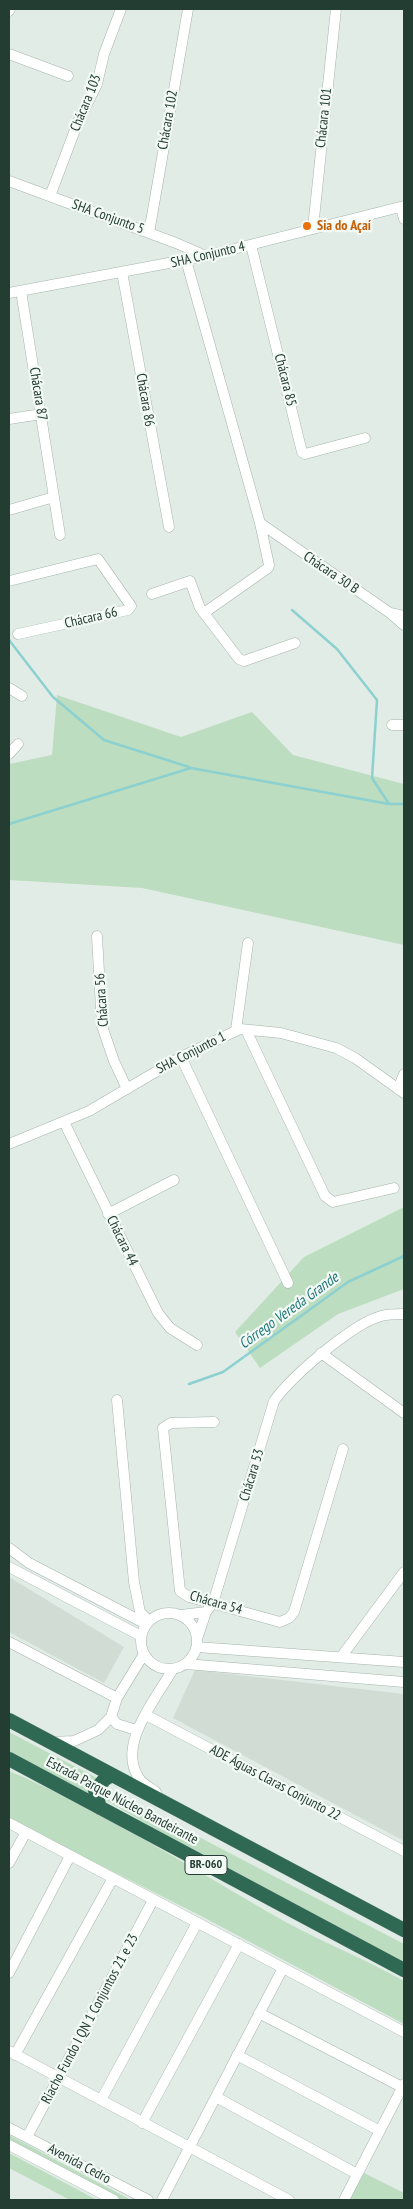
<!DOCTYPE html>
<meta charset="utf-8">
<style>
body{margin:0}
#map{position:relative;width:413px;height:2209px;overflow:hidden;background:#e2ece6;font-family:"PT Sans Narrow",sans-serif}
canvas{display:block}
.frame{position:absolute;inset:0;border:10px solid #233d32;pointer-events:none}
</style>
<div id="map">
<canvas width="413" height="2209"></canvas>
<div class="frame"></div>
</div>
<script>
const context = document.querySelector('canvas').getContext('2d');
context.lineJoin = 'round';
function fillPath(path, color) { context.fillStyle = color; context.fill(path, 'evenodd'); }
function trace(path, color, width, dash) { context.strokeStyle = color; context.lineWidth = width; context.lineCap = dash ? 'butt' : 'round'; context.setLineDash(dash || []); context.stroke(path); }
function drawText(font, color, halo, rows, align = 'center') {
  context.font = font + ' "PT Sans Narrow",sans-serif'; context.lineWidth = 4.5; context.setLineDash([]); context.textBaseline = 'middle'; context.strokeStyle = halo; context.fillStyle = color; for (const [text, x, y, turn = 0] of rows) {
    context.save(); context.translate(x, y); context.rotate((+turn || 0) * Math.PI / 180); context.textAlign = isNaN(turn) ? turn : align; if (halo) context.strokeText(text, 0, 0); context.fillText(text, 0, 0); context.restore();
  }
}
fillPath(new Path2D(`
 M 9,1577 L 124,1647 L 104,1683 L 9,1632 Z
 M 195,1670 L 404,1694 L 404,1841 L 173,1718 Z`), '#d1dcd5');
fillPath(new Path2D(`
 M 57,695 L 181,737 L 252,712 L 293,755 L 404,784 L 404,945 L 142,888 L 9,880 L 9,764 L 52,755 Z
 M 404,1207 L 404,1289 L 338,1314 L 260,1368 L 235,1332 L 304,1257 Z
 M 9,1732 L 97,1778 L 90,1785 L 88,1795 L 9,1753 Z
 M 9,1771 C 102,1810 194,1870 282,1920 C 322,1942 365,1959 404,1981 L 404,2024 L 203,1917 L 9,1819 Z
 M 105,1788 L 404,1944 L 404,1963 L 212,1862 L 104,1799 L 101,1789 Z
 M 9,2135 L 131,2200 L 121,2200 L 9,2140 Z
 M 9,2153 L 97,2200 L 70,2200 L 9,2168 Z
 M 364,2173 L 404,2193 L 404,2200 L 349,2200 Z`), '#bcddbf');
trace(new Path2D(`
 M 292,610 L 337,649 L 377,700 L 372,778 L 389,804
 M 9,640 L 53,697 L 104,740 L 189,767
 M 9,824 L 191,768 L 389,804 L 404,804
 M 189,1384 L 223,1372 L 348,1282 L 404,1256`), '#8cd0d0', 2.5);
const minor = new Path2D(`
 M 9,11 L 10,9
 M 9,54 L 68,76
 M 9,181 L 176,243 L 206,256
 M 50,196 L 78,122 L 97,84 L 104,54 L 121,9
 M 401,207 L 404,219
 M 313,228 L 336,9
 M 149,233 L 188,9
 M 251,245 L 302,452 L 305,454 L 365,438
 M 186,260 L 260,523 L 269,565 L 268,568 L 204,613
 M 122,272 L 169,527
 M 21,291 L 60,535
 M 9,293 L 206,256 L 404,206
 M 9,419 L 42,414
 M 9,510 L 54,497
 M 260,523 L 390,613 L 404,616
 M 9,581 L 98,559 L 131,606 L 128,610 L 18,634
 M 152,594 L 190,581 L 200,608 L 239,659 L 244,661 L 295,643
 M 390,613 L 404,625
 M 9,688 L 22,696
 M 392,725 L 404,725
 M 9,754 L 18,744
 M 97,936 L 102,1026 L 114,1061 L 127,1089
 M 236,1030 L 248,943
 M 246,1030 L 325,1196 L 333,1202 L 394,1188
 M 181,1057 L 288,1283
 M 398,1089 L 404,1074
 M 64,1122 L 158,1313 L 170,1328 L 197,1345
 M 9,1144 L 89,1111 L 181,1057 L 240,1029 L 281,1033 L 336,1048 L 355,1058 L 404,1093
 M 108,1214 L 174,1180
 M 321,1353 L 404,1413
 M 117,1400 L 134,1582 L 140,1612 L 149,1621
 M 214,1422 L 171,1423 L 163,1428 L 180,1591 L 189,1597 L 280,1622 L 289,1618 L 294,1612 L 343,1449
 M 9,1548 L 29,1563 L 146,1624
 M 9,1567 L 141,1636
 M141 1641a28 28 0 1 1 56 0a28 28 0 1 1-56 0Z
 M 181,1615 L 206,1612
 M 197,1639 L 206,1612 L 213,1603 L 274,1401 C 291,1377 352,1324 381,1316 C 388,1314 397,1314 404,1314
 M 9,1642 L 117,1698
 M 197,1647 L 404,1662
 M 341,1657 L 404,1572
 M 186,1664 L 404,1682
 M 146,1715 L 404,1851
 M 111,1717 L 117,1724 L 136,1730
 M 51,1742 L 74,1741 L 98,1730 L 111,1717 L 117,1698 L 144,1654
 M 156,1792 C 152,1789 145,1785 141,1781 C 114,1747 156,1699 173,1669
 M 9,1823 L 404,2032
 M 9,1863 L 26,1832
 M 9,1973 L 70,1856
 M 259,2013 L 402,2087
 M 9,2051 L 289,2200
 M 15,2055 L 113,1878
 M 237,2055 L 380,2131
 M 216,2097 L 357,2174
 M 101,2100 L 197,1923
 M 142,2123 L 239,1944
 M 9,2128 L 148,2200
 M 27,2137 L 153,1900
 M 9,2145 L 114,2200
 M 162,2200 L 283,1968
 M 344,2200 L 404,2084`);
const highway = new Path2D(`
 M 9,1720 L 404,1930
 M 9,1759 L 404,1970
 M 100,1808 L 95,1790 L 105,1779 L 112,1775`);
trace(minor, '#a5b4ac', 11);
trace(highway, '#c1c9c6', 15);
trace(minor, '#fff', 10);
trace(highway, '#2f6954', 14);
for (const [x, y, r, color] of [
 [307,226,5,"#e8710a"]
]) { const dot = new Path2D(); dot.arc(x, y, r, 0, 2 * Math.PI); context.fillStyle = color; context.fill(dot); trace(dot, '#f3f9f5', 2); }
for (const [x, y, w] of [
 [206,1865,42]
]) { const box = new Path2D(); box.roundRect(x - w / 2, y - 9.5, w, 19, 4); context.fillStyle = '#f3f9f5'; context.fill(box); trace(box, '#233d32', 1); }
drawText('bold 12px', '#233d32', null, [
 ["BR-060",206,1865]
]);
drawText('14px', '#233d32', '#f3f9f5', [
 ["Chácara 103",86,103,-68],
 ["Chácara 101",324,118,-84],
 ["Chácara 102",168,120,-80],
 ["SHA Conjunto 5",108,217,20],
 ["SHA Conjunto 4",208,255,-13],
 ["Chácara 85",285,380,76],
 ["Chácara 87",38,394,81],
 ["Chácara 86",145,400,80],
 ["Chácara 30 B",331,573,34],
 ["Chácara 66",91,618,-13],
 ["Chácara 56",102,1000,-94],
 ["SHA Conjunto 1",191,1053,-27],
 ["Chácara 44",122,1241,64],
 ["Chácara 53",252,1475,-73],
 ["Chácara 54",216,1603,16],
 ["ADE Águas Claras Conjunto 22",275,1783,28],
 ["Estrada Parque Núcleo Bandeirante",122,1801,28],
 ["Riacho Fundo I QN 1 Conjuntos 21 e 23",90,2019,-62],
 ["Avenida Cedro",79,2164,28]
]);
drawText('bold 14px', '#c56008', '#f3f9f5', [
 ["Sia do Açaí",317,226]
], 'left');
drawText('italic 15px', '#1e7778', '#f3f9f5', [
 ["Córrego Vereda Grande",289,1311,-36]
]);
</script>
